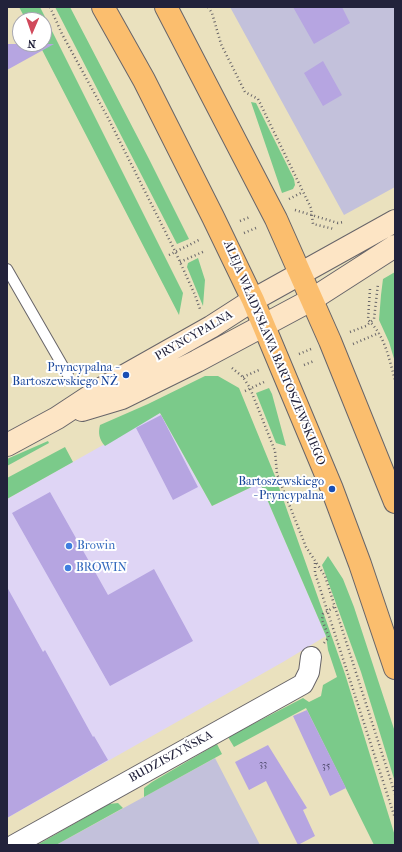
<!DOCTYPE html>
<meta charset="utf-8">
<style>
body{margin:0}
#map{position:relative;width:402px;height:852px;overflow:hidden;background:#eae1be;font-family:"IM FELL French Canon",serif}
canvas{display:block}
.frame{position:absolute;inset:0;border:8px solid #22223b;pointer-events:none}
.north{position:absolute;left:12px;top:12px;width:40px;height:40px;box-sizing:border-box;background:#fff;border:1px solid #a7a7b1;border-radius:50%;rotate:182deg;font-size:11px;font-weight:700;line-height:16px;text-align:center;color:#22223b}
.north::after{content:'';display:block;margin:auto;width:14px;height:18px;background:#d1495b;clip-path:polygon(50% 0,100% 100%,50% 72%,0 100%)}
</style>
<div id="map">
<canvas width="402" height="852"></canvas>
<div class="frame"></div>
<div class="north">N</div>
</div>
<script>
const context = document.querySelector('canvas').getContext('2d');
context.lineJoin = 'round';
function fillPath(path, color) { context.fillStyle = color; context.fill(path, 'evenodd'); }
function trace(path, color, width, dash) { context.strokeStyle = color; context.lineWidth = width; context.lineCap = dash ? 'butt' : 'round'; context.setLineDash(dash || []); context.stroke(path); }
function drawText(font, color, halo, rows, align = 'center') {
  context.font = font + ' "IM FELL French Canon",serif'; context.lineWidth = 4; context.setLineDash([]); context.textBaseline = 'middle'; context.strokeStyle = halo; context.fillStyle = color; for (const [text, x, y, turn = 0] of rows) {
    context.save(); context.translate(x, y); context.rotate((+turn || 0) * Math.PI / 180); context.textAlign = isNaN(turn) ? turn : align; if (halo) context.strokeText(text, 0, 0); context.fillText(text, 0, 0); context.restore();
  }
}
fillPath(new Path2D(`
 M 160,413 L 212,506 L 260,483 L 326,636 L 283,662 L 7,818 L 7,499 Z`), '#dfd5f5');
fillPath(new Path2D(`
 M 230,7 L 395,7 L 395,187 L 344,215 Z
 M 215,758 L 260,845 L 56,845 Z`), '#c3c1db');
fillPath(new Path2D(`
 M 19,7 L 40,7 L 183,293 L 179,315 L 39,44 L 44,44 L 44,20 L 26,20 Z
 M 55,7 L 70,7 L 149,159 L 189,239 L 177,244 Z
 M 251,102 L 256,103 L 294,179 L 295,185 L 293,189 L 282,193 Z
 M 198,258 L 205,280 L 203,306 L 187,267 L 188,263 Z
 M 395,272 L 395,362 L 389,342 L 379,320 L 381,295 L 383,279 Z
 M 205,376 L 218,376 L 239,388 L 275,476 L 345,674 L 395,836 L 395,845 L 374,845 L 306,708 L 234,747 L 228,737 L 303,698 L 309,702 L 321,696 L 323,685 L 337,677 L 328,650 L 326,636 L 260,483 L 212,506 L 160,413 L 105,446 C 99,439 98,433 100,425 L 148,404 Z
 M 269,388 L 272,394 L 286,446 L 276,443 L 256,393 Z
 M 48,441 L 49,443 L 7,466 L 7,459 Z
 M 65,447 L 73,462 L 7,499 L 7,478 Z
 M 328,556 L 343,579 L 354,607 L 395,732 L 395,782 L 361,672 L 322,565 Z
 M 217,744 L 222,754 L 144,797 L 144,788 L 152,782 Z
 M 118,803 L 123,808 L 56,845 L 37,845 L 109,804 Z`), '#7bca8a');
fillPath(new Path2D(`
 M 293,7 L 342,7 L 350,23 L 314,44 Z
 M 7,44 L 54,44 L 7,70 Z
 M 323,61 L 342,95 L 323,106 L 304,73 Z
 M 161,415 L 198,487 L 173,500 L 136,428 Z
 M 50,492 L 108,595 L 154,569 L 193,641 L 110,686 L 12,513 Z
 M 7,587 L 43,652 L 45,650 L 93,737 L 94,736 L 108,760 L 7,818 Z
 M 307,710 L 346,788 L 330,796 L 293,716 Z
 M 268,745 L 307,808 L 303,810 L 315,836 L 298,845 L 266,781 L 249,790 L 235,762 Z`), '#b6a5e1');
const lane = new Path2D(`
 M 7,269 L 68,375`);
const street = new Path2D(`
 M 14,845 L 303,684 L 309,672 L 311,657`);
const secondary = new Path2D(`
 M 82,410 L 122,398 L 197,361 L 311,300 L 395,246
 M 7,445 L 57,418 L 101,389 L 211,327 L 253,300 L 395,221`);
const primary = new Path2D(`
 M 103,7 L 144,80 L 213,217 L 253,300 L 332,489 L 360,564 L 395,668
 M 166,7 L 276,219 L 330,341 L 395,502`);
trace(lane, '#686569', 12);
trace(street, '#686569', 22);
trace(secondary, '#686569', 24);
trace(primary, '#686569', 24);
trace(new Path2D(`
 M 50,7 L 62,34 L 107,116 L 175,251 L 195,295 L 200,309
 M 208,7 L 212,13 L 221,44 L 245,92 L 258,99 L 311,208 L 313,224 L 334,229
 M 289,199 L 303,192
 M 295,210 L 338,223 L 344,222
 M 240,221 L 250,217
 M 244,233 L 256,228
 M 169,255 L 199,240
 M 180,262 L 205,251
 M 370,289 L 368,320 C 385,335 389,359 395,380
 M 350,332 L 366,326 L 374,319 L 378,284
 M 353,344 L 379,333
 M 299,354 L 311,349
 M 304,365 L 314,361
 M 232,368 L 243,377 L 250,388 L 275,451 L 277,474 L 306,547 L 325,576 L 395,794
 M 243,377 L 259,370
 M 245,391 L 264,382
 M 315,563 L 315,573 L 395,818
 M 324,643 L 329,637 L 322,620 L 323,614 L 334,607`), '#686569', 2.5, [1, 3]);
trace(lane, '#fff', 10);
trace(street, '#fff', 20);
trace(secondary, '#fde5c5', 22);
trace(primary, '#fbbe6e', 22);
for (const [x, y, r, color] of [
 [126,375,4,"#1a4fb4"],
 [332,489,4,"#1a4fb4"],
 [69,546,4,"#3f7fe0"],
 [68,568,4,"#3f7fe0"]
]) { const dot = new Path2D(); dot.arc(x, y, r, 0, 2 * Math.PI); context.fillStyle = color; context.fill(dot); trace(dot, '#fff', 1.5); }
drawText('10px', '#474364', null, [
 ["33",263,765],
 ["35",326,767]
]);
drawText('12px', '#22223b', '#fff', [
 ["PRYNCYPALNA",194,336,-30],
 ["ALEJA WŁADYSŁAWA BARTOSZEWSKIEGO",274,353,67],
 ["BUDZISZYŃSKA",171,757,-29]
]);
drawText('12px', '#164399', '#fff', [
 ["Pryncypalna -",118,368],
 ["Bartoszewskiego NŻ",118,382],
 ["Bartoszewskiego",324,482],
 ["- Pryncypalna",324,496]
], 'right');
drawText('12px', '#366cbe', '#fff', [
 ["Browin",77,546],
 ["BROWIN",76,568]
], 'left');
</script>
